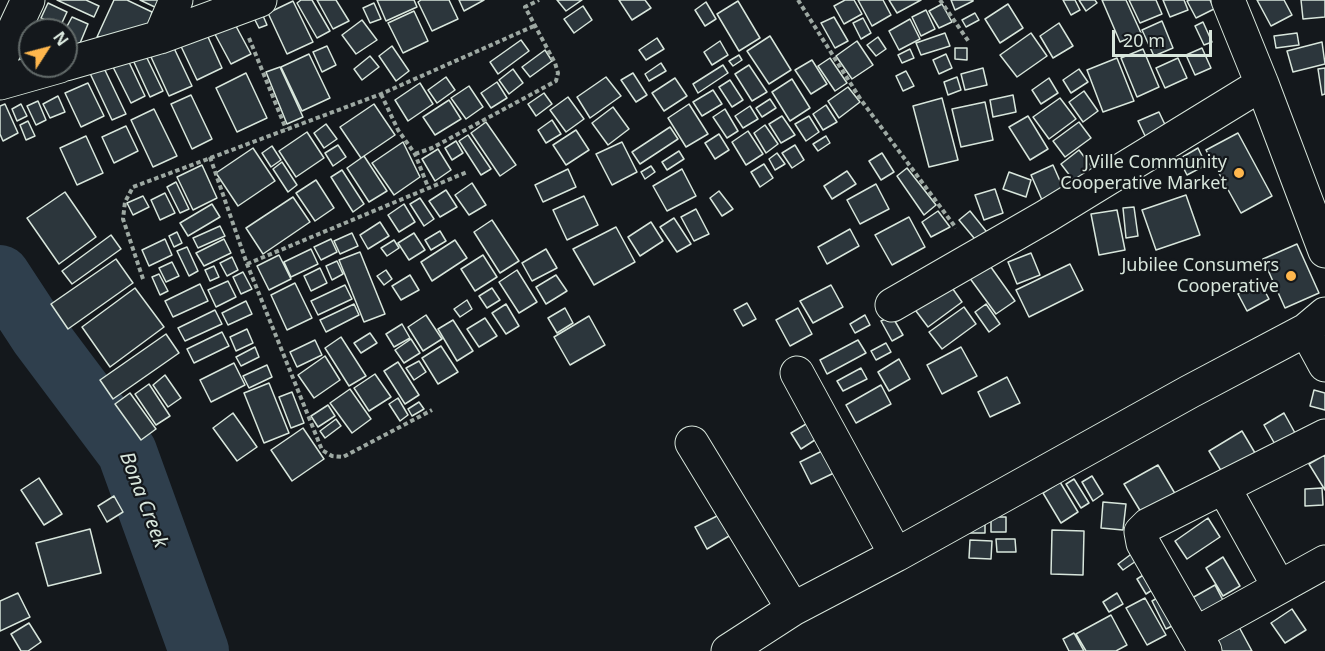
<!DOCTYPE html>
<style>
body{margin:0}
#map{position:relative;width:1325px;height:651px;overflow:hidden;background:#14181c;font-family:"Noto Sans",sans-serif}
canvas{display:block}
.north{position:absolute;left:18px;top:18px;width:60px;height:60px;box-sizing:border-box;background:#14181c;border:2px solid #626a69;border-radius:50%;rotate:54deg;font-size:16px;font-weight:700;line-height:24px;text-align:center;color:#d8e6dc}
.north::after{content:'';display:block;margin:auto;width:21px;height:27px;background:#ffb74d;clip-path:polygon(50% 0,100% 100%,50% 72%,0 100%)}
.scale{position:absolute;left:1112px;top:30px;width:100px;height:27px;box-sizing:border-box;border:3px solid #d8e6dc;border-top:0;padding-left:8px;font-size:18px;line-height:21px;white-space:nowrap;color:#d8e6dc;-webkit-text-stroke:4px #14181c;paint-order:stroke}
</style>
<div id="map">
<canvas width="1325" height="651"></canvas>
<div class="north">N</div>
<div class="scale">20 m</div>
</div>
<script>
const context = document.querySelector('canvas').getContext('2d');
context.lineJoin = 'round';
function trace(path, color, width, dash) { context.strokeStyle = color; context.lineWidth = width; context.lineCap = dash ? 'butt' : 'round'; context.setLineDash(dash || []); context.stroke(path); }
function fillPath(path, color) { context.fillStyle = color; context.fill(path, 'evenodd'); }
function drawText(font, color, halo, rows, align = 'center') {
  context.font = font + ' "Noto Sans",sans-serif'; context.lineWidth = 4.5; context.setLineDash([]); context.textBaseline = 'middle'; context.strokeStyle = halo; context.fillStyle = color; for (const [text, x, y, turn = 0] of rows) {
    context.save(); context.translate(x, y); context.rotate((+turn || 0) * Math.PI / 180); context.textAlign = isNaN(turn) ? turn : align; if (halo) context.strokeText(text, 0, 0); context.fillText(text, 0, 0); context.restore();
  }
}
trace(new Path2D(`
 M 0,275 L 40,336 L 127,452 L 199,651`), '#2f3f4d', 60);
const building = new Path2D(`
 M 57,0 L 86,0 L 99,6 L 94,17 Z
 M 114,0 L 127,0 L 152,12 L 147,33 L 97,37 Z
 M 140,0 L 163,0 L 159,9 Z
 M 301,0 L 312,0 L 330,31 L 317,38 L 297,3 Z
 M 317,0 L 336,0 L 349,21 L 333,29 Z
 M 377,0 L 414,0 L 417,7 L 386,21 Z
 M 421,0 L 449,0 L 458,19 L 432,31 L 418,2 Z
 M 459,0 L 484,0 L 464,11 Z
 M 557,0 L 582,0 L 566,11 Z
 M 619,0 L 645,0 L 651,8 L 632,20 Z
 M 845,0 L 854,0 L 862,14 L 844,24 L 834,6 Z
 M 858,0 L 883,0 L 891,15 L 872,26 Z
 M 889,0 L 921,0 L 897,13 Z
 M 951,0 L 973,0 L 973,1 L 955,10 Z
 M 1063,0 L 1075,0 L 1080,10 L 1071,15 Z
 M 1079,0 L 1095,0 L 1097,3 L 1086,11 Z
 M 1102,0 L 1126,0 L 1141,33 L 1120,42 Z
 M 1129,0 L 1156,0 L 1162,14 L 1140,23 Z
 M 1163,0 L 1184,0 L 1188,10 L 1170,17 Z
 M 1190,0 L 1210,0 L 1214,9 L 1196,18 L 1187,1 Z
 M 1257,0 L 1284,0 L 1292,15 L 1271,26 Z
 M 1301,0 L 1325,0 L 1325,17 L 1303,19 Z
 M 293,1 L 313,42 L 287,54 L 268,13 Z
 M 738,1 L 760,38 L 739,51 L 717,14 Z
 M 706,2 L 716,19 L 705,26 L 695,10 Z
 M 48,3 L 67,12 L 60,27 L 41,18 Z
 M 374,3 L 381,19 L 370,23 L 363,8 Z
 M 942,4 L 952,22 L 939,28 L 929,11 Z
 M 1008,4 L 1023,28 L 1000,43 L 985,19 Z
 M 583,6 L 592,20 L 574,33 L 564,19 Z
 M 926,10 L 935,29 L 921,36 L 912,17 Z
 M 261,11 L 267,25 L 259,28 L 252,14 Z
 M 414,11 L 428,41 L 403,53 L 388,23 Z
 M 975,13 L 979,20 L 966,27 L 962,20 Z
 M 230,15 L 251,54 L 231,64 L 210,25 Z
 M 72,17 L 88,24 L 78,48 L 66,42 L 65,30 Z
 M 834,17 L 848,41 L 835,48 L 821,23 Z
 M 863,18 L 871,33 L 861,39 L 853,23 Z
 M 910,19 L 920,39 L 899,50 L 889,31 Z
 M 362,20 L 377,40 L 356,54 L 342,35 Z
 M 1162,21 L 1173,48 L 1154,56 L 1142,30 Z
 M 1203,22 L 1212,42 L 1204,45 L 1195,26 Z
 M 1059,23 L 1073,46 L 1053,58 L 1040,36 Z
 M 204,28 L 222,68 L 197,80 L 178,40 Z
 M 945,33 L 950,46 L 921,55 L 916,43 Z
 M 1031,33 L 1047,56 L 1017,77 L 1000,55 Z
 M 1297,33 L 1299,45 L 1276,48 L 1274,36 Z
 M 770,36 L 791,70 L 769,84 L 747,51 Z
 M 878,37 L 886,49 L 876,56 L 867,45 Z
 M 657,38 L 664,49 L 646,60 L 639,50 Z
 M 521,40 L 529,51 L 498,74 L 490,62 Z
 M 720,41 L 728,55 L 712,65 L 704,52 Z
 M 857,41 L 873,65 L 852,79 L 836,56 Z
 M 1322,42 L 1325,64 L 1293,72 L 1287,51 Z
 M 173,46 L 192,86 L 169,96 L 151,57 Z
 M 327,46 L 336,65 L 322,72 L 313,52 Z
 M 392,46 L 409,71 L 396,81 L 379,56 Z
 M 955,48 L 967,48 L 967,60 L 955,59 Z
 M 1202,48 L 1211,68 L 1195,75 L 1186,55 Z
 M 910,49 L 914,58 L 902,63 L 898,55 Z
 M 1143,49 L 1159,87 L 1137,97 L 1121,58 Z
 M 545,50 L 552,61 L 530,77 L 522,67 Z
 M 145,54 L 163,91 L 150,97 L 133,60 Z
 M 309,54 L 330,98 L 302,111 L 281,67 Z
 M 946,54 L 952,68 L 939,74 L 933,60 Z
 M 739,55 L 742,60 L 733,66 L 729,61 Z
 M 370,56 L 379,67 L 362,80 L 354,69 Z
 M 127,58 L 145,96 L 131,103 L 112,65 Z
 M 830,58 L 847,83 L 835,91 L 818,66 Z
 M 1117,58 L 1134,101 L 1103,112 L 1087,70 Z
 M 1178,58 L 1187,78 L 1165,88 L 1156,68 Z
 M 812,60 L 827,84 L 811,94 L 795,70 Z
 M 661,63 L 666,71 L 649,81 L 645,74 Z
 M 102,64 L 126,114 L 112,120 L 88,69 Z
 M 723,65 L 728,73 L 698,93 L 693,84 Z
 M 749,65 L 767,92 L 752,101 L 735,74 Z
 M 280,67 L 303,117 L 287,124 L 266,72 Z
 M 983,68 L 987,85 L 965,90 L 961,74 Z
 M 1325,68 L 1325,94 L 1322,95 L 1318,69 Z
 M 513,69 L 523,83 L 509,94 L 499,80 Z
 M 1079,69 L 1088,82 L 1071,93 L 1063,80 Z
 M 906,71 L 914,86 L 903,91 L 896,76 Z
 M 246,73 L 267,118 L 237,132 L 216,88 Z
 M 633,73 L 647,95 L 636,102 L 621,80 Z
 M 446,77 L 455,90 L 437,103 L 428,90 Z
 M 606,77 L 621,96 L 590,118 L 577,97 Z
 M 957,77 L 961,90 L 948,95 L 944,82 Z
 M 675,78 L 687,96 L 664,111 L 652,93 Z
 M 1049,78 L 1058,93 L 1041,104 L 1032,90 Z
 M 792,79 L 810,108 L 790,121 L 772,92 Z
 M 730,80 L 743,100 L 732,107 L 719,87 Z
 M 497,82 L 507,98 L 491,108 L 481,93 Z
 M 88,83 L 104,116 L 81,127 L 65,93 Z
 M 420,83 L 433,104 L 408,121 L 395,100 Z
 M 469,86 L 483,107 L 466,119 L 451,98 Z
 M 848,87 L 860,102 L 839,118 L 828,101 Z
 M 713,90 L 722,104 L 702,116 L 693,102 Z
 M 1084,91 L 1098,111 L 1083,122 L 1069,102 Z
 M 544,93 L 552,104 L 536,116 L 528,104 Z
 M 191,95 L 212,139 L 192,149 L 171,104 Z
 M 1013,95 L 1016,112 L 993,117 L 990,100 Z
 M 58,96 L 65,112 L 50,118 L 43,104 Z
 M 568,97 L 584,119 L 566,132 L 550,110 Z
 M 942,98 L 958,160 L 929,167 L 913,106 Z
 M 1060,98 L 1076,119 L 1049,139 L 1033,117 Z
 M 770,99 L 776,108 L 762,117 L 756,108 Z
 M 449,100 L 461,119 L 435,135 L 423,117 Z
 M 38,101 L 46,120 L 36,125 L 27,106 Z
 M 985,102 L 993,140 L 961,147 L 952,109 Z
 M 5,104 L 18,133 L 3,141 L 0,134 L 0,106 Z
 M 21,104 L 27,116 L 17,121 L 12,109 Z
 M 374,104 L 395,135 L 361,158 L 340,127 Z
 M 689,104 L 708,134 L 686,147 L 668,118 Z
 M 826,105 L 837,122 L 823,130 L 813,114 Z
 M 750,106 L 758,119 L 743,128 L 735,116 Z
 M 613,107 L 629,129 L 608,145 L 592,123 Z
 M 154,109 L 177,156 L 153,167 L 131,120 Z
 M 725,109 L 738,131 L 727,138 L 713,117 Z
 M 1159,112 L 1168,131 L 1147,140 L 1138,121 Z
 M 782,116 L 795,135 L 781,143 L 769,124 Z
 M 809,116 L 819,132 L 806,141 L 795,124 Z
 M 1028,116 L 1048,149 L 1030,160 L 1009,127 Z
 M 552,120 L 561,134 L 546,143 L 538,130 Z
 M 28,121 L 35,136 L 26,140 L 20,125 Z
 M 486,122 L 516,165 L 500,176 L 471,133 Z
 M 1079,122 L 1091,138 L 1065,157 L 1053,141 Z
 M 326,124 L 337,139 L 324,148 L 314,133 Z
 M 765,125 L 778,144 L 766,153 L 754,133 Z
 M 126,126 L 138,151 L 114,163 L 102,137 Z
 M 670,127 L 678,139 L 640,164 L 632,152 Z
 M 576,130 L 589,150 L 566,165 L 553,145 Z
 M 748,131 L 763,154 L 746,165 L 732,142 Z
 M 307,132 L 324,158 L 296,177 L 279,151 Z
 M 1238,133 L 1272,196 L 1241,213 L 1206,150 Z
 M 719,134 L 729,150 L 715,159 L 705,143 Z
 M 468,135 L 491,169 L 481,175 L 459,141 Z
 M 86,136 L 103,173 L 77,185 L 60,148 Z
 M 826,136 L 830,143 L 818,151 L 813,144 Z
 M 456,141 L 463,153 L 452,160 L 445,148 Z
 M 403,142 L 420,177 L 394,195 L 372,163 Z
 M 622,142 L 637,172 L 612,185 L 596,154 Z
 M 338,145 L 346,157 L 333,166 L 325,153 Z
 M 795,145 L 804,160 L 792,168 L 782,153 Z
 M 272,146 L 281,160 L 271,167 L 262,153 Z
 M 253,148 L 275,181 L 238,206 L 216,173 Z
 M 1198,148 L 1206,165 L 1187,175 L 1179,159 Z
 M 438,149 L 451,170 L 435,181 L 422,159 Z
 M 1079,150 L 1101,179 L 1083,193 L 1061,164 Z
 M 679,151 L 684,159 L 667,170 L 662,162 Z
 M 777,153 L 785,164 L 775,170 L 769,159 Z
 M 882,153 L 894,172 L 881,180 L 869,161 Z
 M 364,156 L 387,191 L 369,202 L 347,168 Z
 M 282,162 L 297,185 L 288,192 L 273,169 Z
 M 764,164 L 773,178 L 760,187 L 751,172 Z
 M 202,165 L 217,198 L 193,210 L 177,177 Z
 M 1053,165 L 1064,190 L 1042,200 L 1031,175 Z
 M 651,166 L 655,172 L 645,179 L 641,172 Z
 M 907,168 L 936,205 L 924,215 L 897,176 Z
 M 568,169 L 576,187 L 543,202 L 535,185 Z
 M 682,169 L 696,196 L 667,211 L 653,186 Z
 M 342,170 L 364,204 L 353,212 L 331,177 Z
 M 847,171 L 856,184 L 832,199 L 824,186 Z
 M 1009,172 L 1031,180 L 1026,197 L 1003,189 Z
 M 316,180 L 334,208 L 315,221 L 296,193 Z
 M 176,182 L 189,209 L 180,213 L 167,187 Z
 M 472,183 L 486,205 L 469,215 L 455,195 Z
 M 876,184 L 889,209 L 860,224 L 847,200 Z
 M 995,189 L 1003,213 L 984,220 L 975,195 Z
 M 446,190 L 457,207 L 440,217 L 429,201 Z
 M 719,191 L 733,209 L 722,216 L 710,198 Z
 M 65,192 L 96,237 L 59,264 L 27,218 Z
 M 165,193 L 175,213 L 160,220 L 151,200 Z
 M 1186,195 L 1200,235 L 1156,250 L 1142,210 Z
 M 143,196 L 149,207 L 133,215 L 127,203 Z
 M 584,196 L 598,225 L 567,240 L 553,210 Z
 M 293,197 L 310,222 L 263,254 L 246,228 Z
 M 420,198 L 434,219 L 424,226 L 410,204 Z
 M 212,204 L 220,217 L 188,236 L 180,223 Z
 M 404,204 L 415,222 L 399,232 L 388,215 Z
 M 1134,207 L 1138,236 L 1126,238 L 1123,208 Z
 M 696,209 L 709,234 L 694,241 L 681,217 Z
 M 1117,210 L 1125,250 L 1099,255 L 1091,214 Z
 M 938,211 L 950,227 L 931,237 L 922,222 Z
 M 970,211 L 990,236 L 979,244 L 959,220 Z
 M 909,217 L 925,247 L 892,265 L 875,235 Z
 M 674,218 L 691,244 L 677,252 L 660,227 Z
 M 492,220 L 519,261 L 500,273 L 474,232 Z
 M 380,222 L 389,236 L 368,249 L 360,235 Z
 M 651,222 L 663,241 L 640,256 L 628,237 Z
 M 220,226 L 225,236 L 198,248 L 193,238 Z
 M 616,227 L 635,262 L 594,285 L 573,249 Z
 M 850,229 L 859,246 L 827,264 L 818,247 Z
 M 440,231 L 446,241 L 431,250 L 425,240 Z
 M 177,232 L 182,243 L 174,247 L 169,236 Z
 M 352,233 L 358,246 L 340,254 L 334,241 Z
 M 414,233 L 425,250 L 409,260 L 398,243 Z
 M 111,235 L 121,249 L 72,284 L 62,271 Z
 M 165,239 L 172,255 L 149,266 L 142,250 Z
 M 224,239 L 231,253 L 204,266 L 196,253 Z
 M 331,239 L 337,252 L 321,260 L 314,247 Z
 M 394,240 L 399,248 L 387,256 L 381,248 Z
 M 455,240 L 467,258 L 432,281 L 421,262 Z
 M 1297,244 L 1319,293 L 1285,308 L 1263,259 Z
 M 187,247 L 198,271 L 189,276 L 177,251 Z
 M 311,249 L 318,264 L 291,277 L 284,262 Z
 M 546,249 L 557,268 L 532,281 L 522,263 Z
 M 360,252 L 385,314 L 364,322 L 339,260 Z
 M 1031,253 L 1040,275 L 1017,284 L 1008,262 Z
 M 279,255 L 291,279 L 269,290 L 257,266 Z
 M 483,255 L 497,277 L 475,291 L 461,269 Z
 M 232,257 L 238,270 L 227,276 L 220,263 Z
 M 116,259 L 133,283 L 68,329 L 51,304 Z
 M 337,261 L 343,274 L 332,280 L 326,266 Z
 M 172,262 L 179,276 L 166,282 L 159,268 Z
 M 988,263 L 1015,301 L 996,314 L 969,277 Z
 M 1070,264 L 1083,290 L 1029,317 L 1016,290 Z
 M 214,266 L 219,277 L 210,281 L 205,270 Z
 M 320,268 L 327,283 L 311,291 L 304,276 Z
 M 386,270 L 392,279 L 384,285 L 377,276 Z
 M 517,270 L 537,302 L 519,313 L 499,282 Z
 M 243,272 L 252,289 L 241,294 L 233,277 Z
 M 159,274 L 168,291 L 160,295 L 152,277 Z
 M 410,275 L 419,290 L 401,300 L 392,286 Z
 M 556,275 L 567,291 L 546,304 L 536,287 Z
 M 228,281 L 236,297 L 216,307 L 208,290 Z
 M 948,282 L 962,302 L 928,327 L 913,307 Z
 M 1260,282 L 1269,299 L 1247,311 L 1238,294 Z
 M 295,283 L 312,318 L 287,330 L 271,295 Z
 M 200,284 L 208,301 L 173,317 L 165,301 Z
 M 345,285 L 352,299 L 318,315 L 311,301 Z
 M 831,285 L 843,307 L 813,323 L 800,301 Z
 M 135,288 L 164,327 L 110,367 L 82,327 Z
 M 492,288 L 500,300 L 487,308 L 479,296 Z
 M 467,300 L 472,309 L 460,317 L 454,309 Z
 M 246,301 L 252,314 L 228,325 L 222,313 Z
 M 747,303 L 756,319 L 743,326 L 734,310 Z
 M 354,304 L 359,315 L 326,332 L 320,320 Z
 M 506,304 L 519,326 L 506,334 L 492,313 Z
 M 986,304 L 1000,324 L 989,332 L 975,312 Z
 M 964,307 L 976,324 L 942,349 L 929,332 Z
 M 565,308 L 573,323 L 557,333 L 548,318 Z
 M 798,308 L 812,334 L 790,346 L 776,320 Z
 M 215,310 L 222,324 L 185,341 L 178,328 Z
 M 426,315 L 442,339 L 423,351 L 408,327 Z
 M 865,315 L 870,325 L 855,333 L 850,324 Z
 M 589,316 L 605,345 L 570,365 L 554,337 Z
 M 892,316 L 903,335 L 892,341 L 881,321 Z
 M 485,318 L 497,336 L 479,347 L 467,329 Z
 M 453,320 L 473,351 L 457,361 L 438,329 Z
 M 402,324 L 410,338 L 394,347 L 386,334 Z
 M 247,329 L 253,343 L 236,351 L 230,337 Z
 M 222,332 L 229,346 L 194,363 L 187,349 Z
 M 370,333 L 377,343 L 361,353 L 354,343 Z
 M 166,334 L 179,353 L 113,399 L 100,380 Z
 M 341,337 L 366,376 L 349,386 L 325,348 Z
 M 411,339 L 420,353 L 404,363 L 395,350 Z
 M 315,340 L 322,355 L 297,367 L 290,352 Z
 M 858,340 L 866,353 L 827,374 L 820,360 Z
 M 886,343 L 891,352 L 876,360 L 871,351 Z
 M 441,346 L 458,372 L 438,384 L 422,358 Z
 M 255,347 L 259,357 L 241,366 L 236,357 Z
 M 961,347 L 977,376 L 942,394 L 927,365 Z
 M 325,356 L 340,380 L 314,398 L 298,375 Z
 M 899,359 L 910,379 L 889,391 L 878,372 Z
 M 419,361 L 426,372 L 414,380 L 406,368 Z
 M 398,362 L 419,395 L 405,404 L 384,371 Z
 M 234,363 L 245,385 L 211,402 L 200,380 Z
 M 267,365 L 272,377 L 249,388 L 243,376 Z
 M 861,368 L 867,379 L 843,391 L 837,381 Z
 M 375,374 L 391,397 L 369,411 L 354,388 Z
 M 165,375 L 181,398 L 168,407 L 153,385 Z
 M 1007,377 L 1020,403 L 990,417 L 978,392 Z
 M 269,383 L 289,433 L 264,443 L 244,393 Z
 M 149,384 L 170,416 L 156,425 L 135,394 Z
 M 881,385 L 891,404 L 856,423 L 846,405 Z
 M 350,389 L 371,419 L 352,433 L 330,403 Z
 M 1314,390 L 1325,393 L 1325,410 L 1310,406 Z
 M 292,392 L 304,423 L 291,428 L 279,397 Z
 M 130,393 L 156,429 L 141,440 L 115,404 Z
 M 398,398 L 408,415 L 400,421 L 389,404 Z
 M 419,402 L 424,409 L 412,416 L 408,409 Z
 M 328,405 L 335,416 L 318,427 L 311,416 Z
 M 233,413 L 257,447 L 237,461 L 213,428 Z
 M 1284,413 L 1300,442 L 1280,453 L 1264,425 Z
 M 336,419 L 341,426 L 325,438 L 320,431 Z
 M 811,421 L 821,436 L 801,449 L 791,433 Z
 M 303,428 L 324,459 L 292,481 L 271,450 Z
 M 1242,431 L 1258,458 L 1225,477 L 1209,451 Z
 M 824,450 L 836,472 L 811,484 L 800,462 Z
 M 1325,455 L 1325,490 L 1309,464 Z
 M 1158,465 L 1180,502 L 1147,522 L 1124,484 Z
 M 1092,476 L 1103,494 L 1093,501 L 1082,482 Z
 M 39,478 L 62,514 L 44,525 L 21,490 Z
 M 1074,479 L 1089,503 L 1081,508 L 1066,484 Z
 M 1060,482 L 1078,512 L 1061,523 L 1043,493 Z
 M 1322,488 L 1323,505 L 1305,506 L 1305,489 Z
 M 114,496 L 123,512 L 107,522 L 98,506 Z
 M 1103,502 L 1126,504 L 1123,530 L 1101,528 Z
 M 727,511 L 741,529 L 707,549 L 695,527 Z
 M 985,514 L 985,533 L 969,533 Z
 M 991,517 L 1006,517 L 1006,532 L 991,532 Z
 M 1208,518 L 1220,537 L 1187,559 L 1175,541 Z
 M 90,529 L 101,573 L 48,586 L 36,543 Z
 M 1052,530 L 1084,531 L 1083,575 L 1051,574 Z
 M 996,539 L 1015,539 L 1016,552 L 997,552 Z
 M 970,540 L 992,541 L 991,559 L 969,558 Z
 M 1134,552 L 1139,559 L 1123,570 L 1118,564 Z
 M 1223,557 L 1240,586 L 1223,596 L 1206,568 Z
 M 1156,567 L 1165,582 L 1146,594 L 1137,579 Z
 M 1215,585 L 1227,608 L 1198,624 L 1185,602 Z
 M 1168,592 L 1184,620 L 1166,629 L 1152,601 Z
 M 18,593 L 30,617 L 0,631 L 0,601 Z
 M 1117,593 L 1123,604 L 1109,612 L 1103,602 Z
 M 1145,598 L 1166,635 L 1147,645 L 1126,608 Z
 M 1292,609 L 1306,630 L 1285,643 L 1271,623 Z
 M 1111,615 L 1127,645 L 1116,651 L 1086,651 L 1076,634 Z
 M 29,623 L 41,642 L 28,651 L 21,651 L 11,634 Z
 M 1239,627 L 1252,651 L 1208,651 L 1205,644 Z
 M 1074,633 L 1084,651 L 1069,651 L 1063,639 Z`);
fillPath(building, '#2c363c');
trace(building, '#d8e6dc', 1.5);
const minor = new Path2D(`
 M 1228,0 L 1262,84 L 1325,251
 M 160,37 L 176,0
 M 0,60 L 28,0
 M 66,64 L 160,37 L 260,0
 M 0,83 L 60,66
 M 892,305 L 1045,217 L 1262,84
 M 1306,330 L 1325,365
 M 797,373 L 896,555
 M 692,443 L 793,609
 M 1224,488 L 1279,587
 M 1195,634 L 1325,562
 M 728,651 L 793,609 L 896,555 L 1189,392 L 1306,330 L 1325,314
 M 1205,651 L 1143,543 L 1141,532 L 1148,525 L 1325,436`);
trace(minor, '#d8e6dc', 35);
trace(new Path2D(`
 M 798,0 L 861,100 L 956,228
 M 940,0 L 969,42
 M 249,38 L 286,129
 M 381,94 L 398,130 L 415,154 L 428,187
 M 415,154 L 432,148 L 556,81 L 558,73 L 555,63 L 525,7 L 539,0
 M 210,157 L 247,264 L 322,450 L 332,456 L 343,457 L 432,410
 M 247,264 L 467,172
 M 143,279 L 123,219 L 125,202 L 133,187 L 381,94 L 534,26`), '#9da8a2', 4, [4.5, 3]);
trace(minor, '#14181c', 33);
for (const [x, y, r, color] of [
 [1239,173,6,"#ffb74d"],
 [1291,276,6,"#ffb74d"]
]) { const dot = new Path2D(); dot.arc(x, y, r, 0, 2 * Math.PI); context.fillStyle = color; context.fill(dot); trace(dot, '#14181c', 2); }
drawText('18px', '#d8e6dc', '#14181c', [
 ["JVille Community",1227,163],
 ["Cooperative Market",1227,184],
 ["Jubilee Consumers",1279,266],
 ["Cooperative",1279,287]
], 'right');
drawText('italic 20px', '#d8e6dc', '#14181c', [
 ["Bona Creek",143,500,69]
]);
</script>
